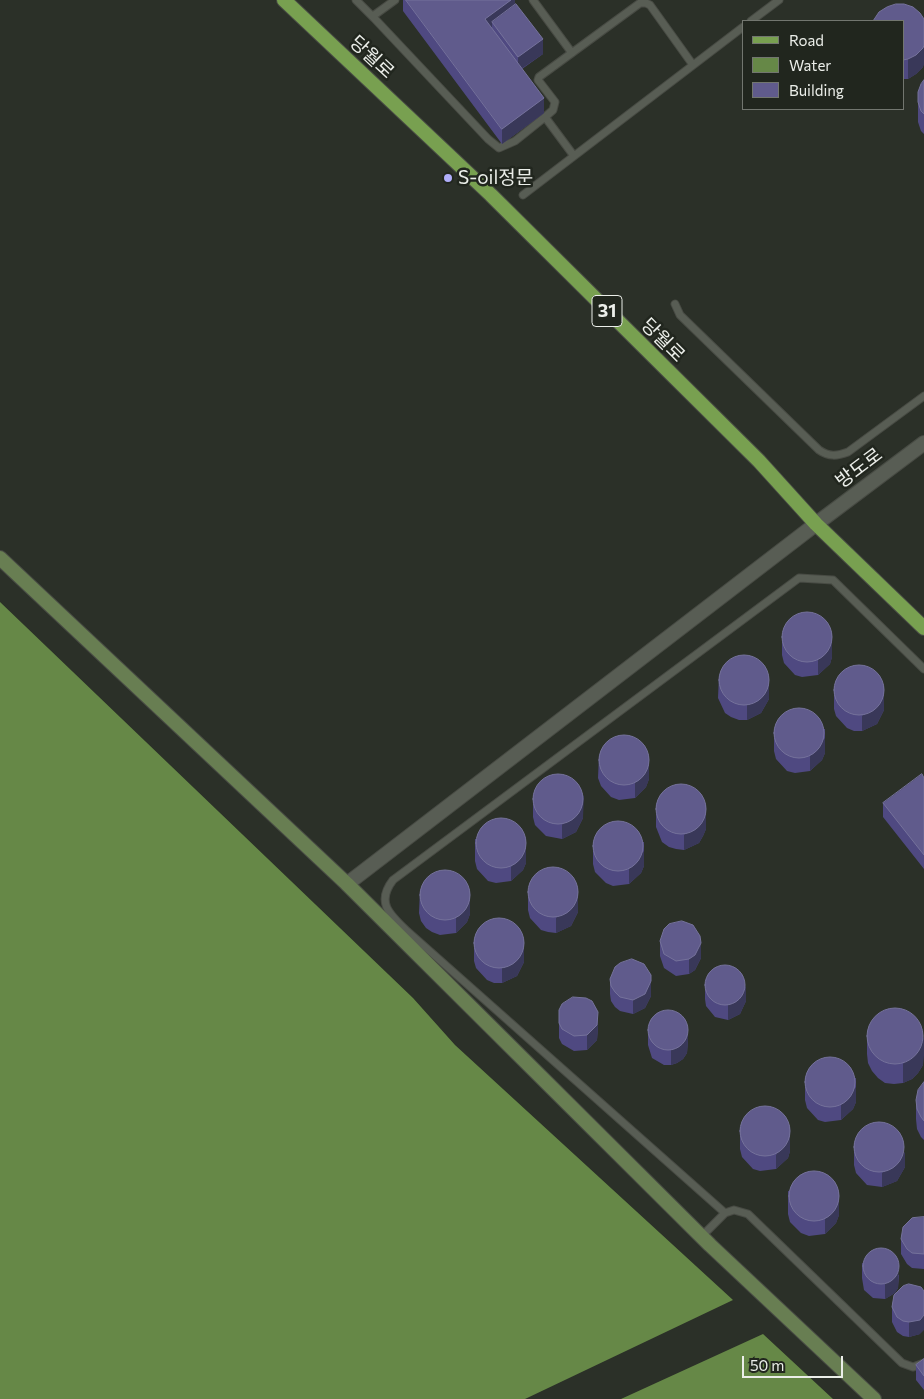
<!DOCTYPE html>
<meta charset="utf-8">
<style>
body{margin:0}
#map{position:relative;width:924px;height:1399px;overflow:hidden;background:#2b3028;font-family:Commissioner,sans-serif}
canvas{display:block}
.legend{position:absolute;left:742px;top:20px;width:162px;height:90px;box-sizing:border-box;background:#21261e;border:1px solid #72766f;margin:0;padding:6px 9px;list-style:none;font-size:15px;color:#ebeee9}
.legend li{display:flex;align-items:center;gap:10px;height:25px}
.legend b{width:25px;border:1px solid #72766f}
.scale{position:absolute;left:742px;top:1356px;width:101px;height:22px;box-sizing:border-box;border:2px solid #ebeee9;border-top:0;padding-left:6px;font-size:15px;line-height:18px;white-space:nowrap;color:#ebeee9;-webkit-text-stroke:4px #21261e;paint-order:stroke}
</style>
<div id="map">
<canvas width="924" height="1399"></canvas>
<ul class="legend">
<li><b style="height:6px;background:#78a050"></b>Road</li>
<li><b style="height:14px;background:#668847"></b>Water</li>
<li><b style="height:14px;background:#605b8c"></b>Building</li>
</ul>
<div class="scale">50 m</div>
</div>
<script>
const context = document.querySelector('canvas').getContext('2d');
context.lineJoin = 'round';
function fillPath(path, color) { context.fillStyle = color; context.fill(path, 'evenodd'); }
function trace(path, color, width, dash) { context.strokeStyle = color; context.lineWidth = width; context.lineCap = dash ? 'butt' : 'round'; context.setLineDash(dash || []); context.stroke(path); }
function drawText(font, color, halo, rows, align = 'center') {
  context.font = font + ' Commissioner,"Noto Sans KR",sans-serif'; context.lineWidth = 5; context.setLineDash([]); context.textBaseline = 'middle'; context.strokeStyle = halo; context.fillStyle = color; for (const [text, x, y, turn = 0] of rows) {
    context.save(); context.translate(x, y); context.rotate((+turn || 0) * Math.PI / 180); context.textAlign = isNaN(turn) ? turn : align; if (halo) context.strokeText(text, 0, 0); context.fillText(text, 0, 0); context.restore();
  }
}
fillPath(new Path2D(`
 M 0,602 L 413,998 L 455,1045 L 733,1300 L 525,1399 L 0,1399 Z
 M 763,1334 L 833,1399 L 621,1399 Z`), '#668847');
const service = new Path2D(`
 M 356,0 L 374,18 L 488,139 L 499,148 L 515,141 L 545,117 L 574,156
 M 533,0 L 572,53
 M 373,16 L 395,0
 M 751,21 L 779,0
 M 545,117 L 553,110 L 555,102 L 538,80 L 539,77 L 640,3 L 646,3 L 650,5 L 693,65
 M 523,195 L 743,27
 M 675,304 L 680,315 L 819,450 C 829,457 837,456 848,452 L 924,396
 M 725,1213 L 406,930 C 389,914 376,902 393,880 L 799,578 L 833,580 L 924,669
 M 702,1236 L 725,1213 L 734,1210 L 748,1214 L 902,1363 L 913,1367 L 924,1363`);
const minor = new Path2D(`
 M 347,884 L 816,524`);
const tertiary = new Path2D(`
 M 816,524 L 924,443`);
const secondary = new Path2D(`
 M 0,558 L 347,884 L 710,1245 L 874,1399`);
const primary = new Path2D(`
 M 284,0 L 491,195 L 759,461 L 816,524 L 924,628`);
trace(service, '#484b44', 9);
trace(minor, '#484b44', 16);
trace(tertiary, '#484b44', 16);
trace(secondary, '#484b44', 16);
trace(primary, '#484b44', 16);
trace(service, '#585d54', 7);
trace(minor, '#585d54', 14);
trace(tertiary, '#585d54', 14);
trace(secondary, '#687e52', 14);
trace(primary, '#78a050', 14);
fillPath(new Path2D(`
 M 403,0 L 515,0 L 515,5 L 543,54 L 522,69 L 544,113 L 502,144 L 403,11 Z
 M 903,21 L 923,67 L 916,74 L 908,79 L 903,79 Z
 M 924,80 L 924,134 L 921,131 L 918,122 L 918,92 Z
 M 832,633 L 832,657 L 830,664 L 818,675 L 802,677 L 795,675 L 784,663 L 782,655 L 782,641 Z
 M 719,675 L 769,676 L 769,699 L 761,713 L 747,720 L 739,720 L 731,717 L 725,713 L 718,698 Z
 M 834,686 L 884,686 L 884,710 L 877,724 L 862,731 L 854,731 L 847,728 L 836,716 L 834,709 Z
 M 774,728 L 825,729 L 825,753 L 822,760 L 810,771 L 795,773 L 787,771 L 776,759 L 774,751 Z
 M 599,755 L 649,756 L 649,779 L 646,787 L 635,798 L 619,800 L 611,797 L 601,786 L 598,778 Z
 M 924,778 L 924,869 L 883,817 L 883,803 Z
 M 533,794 L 583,818 L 576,832 L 562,839 L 546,836 L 535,825 L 533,817 Z
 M 656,804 L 706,805 L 706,829 L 703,836 L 699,843 L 684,850 L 676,849 L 669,847 L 662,842 L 656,827 Z
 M 475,839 L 526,839 L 526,863 L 523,870 L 511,881 L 496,883 L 488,881 L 477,869 L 475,861 Z
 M 593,841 L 644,842 L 644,866 L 641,873 L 629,884 L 613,886 L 606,883 L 595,872 L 593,864 Z
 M 578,888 L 578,912 L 571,926 L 556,933 L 548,932 L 541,930 L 530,918 L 528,910 L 528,896 Z
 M 420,890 L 470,891 L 470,914 L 467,922 L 456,933 L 440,935 L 432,932 L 426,928 L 421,921 L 419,913 Z
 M 474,938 L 524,939 L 524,962 L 517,976 L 502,983 L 494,983 L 487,980 L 476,968 L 474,961 Z
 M 660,941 L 701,958 L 695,970 L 689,974 L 676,976 L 664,968 L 660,956 Z
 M 610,979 L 651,996 L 645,1008 L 633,1014 L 620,1011 L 615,1007 L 611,1001 L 610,994 Z
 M 705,984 L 746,1001 L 740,1014 L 728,1020 L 715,1017 L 706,1006 L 705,999 Z
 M 559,1010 L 598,1027 L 597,1040 L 587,1050 L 574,1051 L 562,1044 L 559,1038 Z
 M 648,1030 L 688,1040 L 687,1053 L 683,1059 L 677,1063 L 671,1065 L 664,1065 L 652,1058 L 648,1045 Z
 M 867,1035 L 923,1065 L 918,1073 L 912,1079 L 903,1083 L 894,1084 L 885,1083 L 878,1078 L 872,1071 L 868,1063 L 867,1054 Z
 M 805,1077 L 856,1078 L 856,1102 L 853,1109 L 841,1120 L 825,1122 L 818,1120 L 807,1108 L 805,1100 Z
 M 924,1082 L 924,1140 L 921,1137 L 917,1129 L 916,1119 L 916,1100 Z
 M 740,1127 L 790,1127 L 790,1151 L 788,1158 L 776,1169 L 760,1171 L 753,1169 L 742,1157 L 740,1149 Z
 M 854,1142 L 905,1167 L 897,1181 L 882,1187 L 867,1185 L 856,1173 L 854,1165 Z
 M 788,1191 L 839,1192 L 839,1215 L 836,1223 L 825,1234 L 809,1236 L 801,1233 L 790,1222 L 788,1214 Z
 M 924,1217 L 924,1269 L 912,1268 L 907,1264 L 901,1254 L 901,1239 Z
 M 862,1263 L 899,1275 L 898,1288 L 895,1293 L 885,1299 L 873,1298 L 864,1290 L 862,1278 Z
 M 894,1295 L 920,1334 L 909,1337 L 903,1336 L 897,1332 L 892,1322 L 892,1307 Z
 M 924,1359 L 924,1390 L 916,1380 L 916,1365 Z`), '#4f4981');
fillPath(new Path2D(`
 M 511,0 L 515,0 L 515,12 L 492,22 L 492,29 L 485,19 Z
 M 543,39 L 543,54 L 518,71 L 518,57 Z
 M 924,45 L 924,65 L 923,67 L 916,74 L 908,79 L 908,59 Z
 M 544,98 L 544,113 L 502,144 L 502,129 Z
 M 832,642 L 832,657 L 830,664 L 818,675 L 818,660 Z
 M 769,685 L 769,699 L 761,713 L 747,720 L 747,705 Z
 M 884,695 L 884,710 L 877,724 L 862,731 L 862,716 Z
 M 825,738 L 825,753 L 822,760 L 810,771 L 810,756 Z
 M 649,765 L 649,779 L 646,787 L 635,798 L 635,783 Z
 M 584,795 L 583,818 L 576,832 L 562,839 L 562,825 Z
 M 706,814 L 706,829 L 703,836 L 699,843 L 684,850 L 684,835 Z
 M 526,848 L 526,863 L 523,870 L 511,881 L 511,867 Z
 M 644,851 L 644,866 L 641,873 L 629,884 L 629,869 Z
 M 578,897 L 578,912 L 571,926 L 556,933 L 556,918 Z
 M 470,900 L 470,914 L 467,922 L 456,933 L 456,918 Z
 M 701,943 L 701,958 L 695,970 L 689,974 L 689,959 Z
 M 524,947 L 524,962 L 517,976 L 502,983 L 502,968 Z
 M 651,981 L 651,996 L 645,1008 L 633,1014 L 633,1000 Z
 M 746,986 L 746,1001 L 740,1014 L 728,1020 L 728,1005 Z
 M 598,1012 L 598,1027 L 597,1040 L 587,1050 L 587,1035 Z
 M 688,1025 L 688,1040 L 687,1053 L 683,1059 L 677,1063 L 671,1065 L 671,1050 Z
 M 924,1037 L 924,1056 L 923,1065 L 918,1073 L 912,1079 L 903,1083 L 903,1064 Z
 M 856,1087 L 856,1102 L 853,1109 L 841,1120 L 841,1105 Z
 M 790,1136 L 790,1151 L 788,1158 L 776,1169 L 776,1155 Z
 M 905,1152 L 905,1167 L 897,1181 L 882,1187 L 882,1173 Z
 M 839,1200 L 839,1215 L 836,1223 L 825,1234 L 825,1219 Z
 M 899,1260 L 898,1288 L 895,1293 L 885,1299 L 885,1284 Z
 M 924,1315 L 924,1330 L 920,1334 L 909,1337 L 909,1322 Z`), '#393859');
const building = new Path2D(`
 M 406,0 L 511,0 L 485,19 L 544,98 L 502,129 Z
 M 516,4 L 543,39 L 518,57 L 492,22 Z
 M 896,4 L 904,4 L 913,7 L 920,13 L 924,19 L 924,45 L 923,48 L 916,55 L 908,59 L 903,60 L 903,21 L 873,21 L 879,12 L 887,7 Z
 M 924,80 L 924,114 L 921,111 L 918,102 L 918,92 L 921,84 Z
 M782 637a25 25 0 1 1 50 0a25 25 0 1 1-50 0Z
 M719 680a25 25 0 1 1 50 0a25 25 0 1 1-50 0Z
 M834 690a25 25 0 1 1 50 0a25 25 0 1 1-50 0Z
 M774 733a25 25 0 1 1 50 0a25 25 0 1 1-50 0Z
 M599 760a25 25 0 1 1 50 0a25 25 0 1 1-50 0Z
 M533 799a25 25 0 1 1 50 0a25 25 0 1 1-50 0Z
 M 922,774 L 924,778 L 924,855 L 883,803 Z
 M656 809a25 25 0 1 1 50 0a25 25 0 1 1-50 0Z
 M476 843a25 25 0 1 1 50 0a25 25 0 1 1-50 0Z
 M593 846a25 25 0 1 1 50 0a25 25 0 1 1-50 0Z
 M528 892a25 25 0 1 1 50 0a25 25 0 1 1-50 0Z
 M420 895a25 25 0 1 1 50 0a25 25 0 1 1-50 0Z
 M474 943a25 25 0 1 1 50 0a25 25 0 1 1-50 0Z
 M 682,921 L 693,925 L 700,936 L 701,943 L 695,955 L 689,959 L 676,961 L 664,954 L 660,941 L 664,929 L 669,924 Z
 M 632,959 L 644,964 L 651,975 L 651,981 L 645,994 L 633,1000 L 620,997 L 615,992 L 611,986 L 610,979 L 615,967 L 620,963 Z
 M705 985a20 20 0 1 1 40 0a20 20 0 1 1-40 0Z
 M 573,997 L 586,998 L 592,1001 L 598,1012 L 597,1025 L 587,1035 L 574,1036 L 562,1029 L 559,1023 L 559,1010 L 562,1004 Z
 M867 1036a28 28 0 1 1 56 0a28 28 0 1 1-56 0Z
 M648 1030a20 20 0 1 1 40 0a20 20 0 1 1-40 0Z
 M805 1082a25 25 0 1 1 50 0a25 25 0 1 1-50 0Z
 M 924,1082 L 924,1121 L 921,1117 L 917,1109 L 916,1100 L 918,1090 Z
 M740 1131a25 25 0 1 1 50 0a25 25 0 1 1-50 0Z
 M854 1147a25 25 0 1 1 50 0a25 25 0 1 1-50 0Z
 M789 1196a25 25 0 1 1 50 0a25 25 0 1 1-50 0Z
 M 924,1217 L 924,1254 L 912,1253 L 907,1249 L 901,1239 L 903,1227 L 912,1218 Z
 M863 1266a18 18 0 1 1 36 0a18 18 0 1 1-36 0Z
 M 909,1284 L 921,1287 L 924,1291 L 924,1315 L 920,1320 L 909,1322 L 903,1321 L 897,1317 L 892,1307 L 894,1295 L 903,1286 Z
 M 924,1359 L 924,1376 L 916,1365 Z`);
fillPath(building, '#605b8c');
trace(building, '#75729b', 1);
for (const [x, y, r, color] of [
 [448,178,5,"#b0aefa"]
]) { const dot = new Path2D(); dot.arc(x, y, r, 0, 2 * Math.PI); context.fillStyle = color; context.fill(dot); trace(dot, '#21261e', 2); }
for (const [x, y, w] of [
 [607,311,30]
]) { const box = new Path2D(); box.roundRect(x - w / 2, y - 15.5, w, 31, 4); context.fillStyle = '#21261e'; context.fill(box); trace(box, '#ebeee9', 1); }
drawText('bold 18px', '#ebeee9', null, [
 ["31",607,311]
]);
drawText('19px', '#ebeee9', '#21261e', [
 ["당월로",372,57,43],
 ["당월로",663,340,45],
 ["방도로",859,468,-37]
]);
drawText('19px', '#ebeee9', '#21261e', [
 ["S-oil정문",458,178]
], 'left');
</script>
